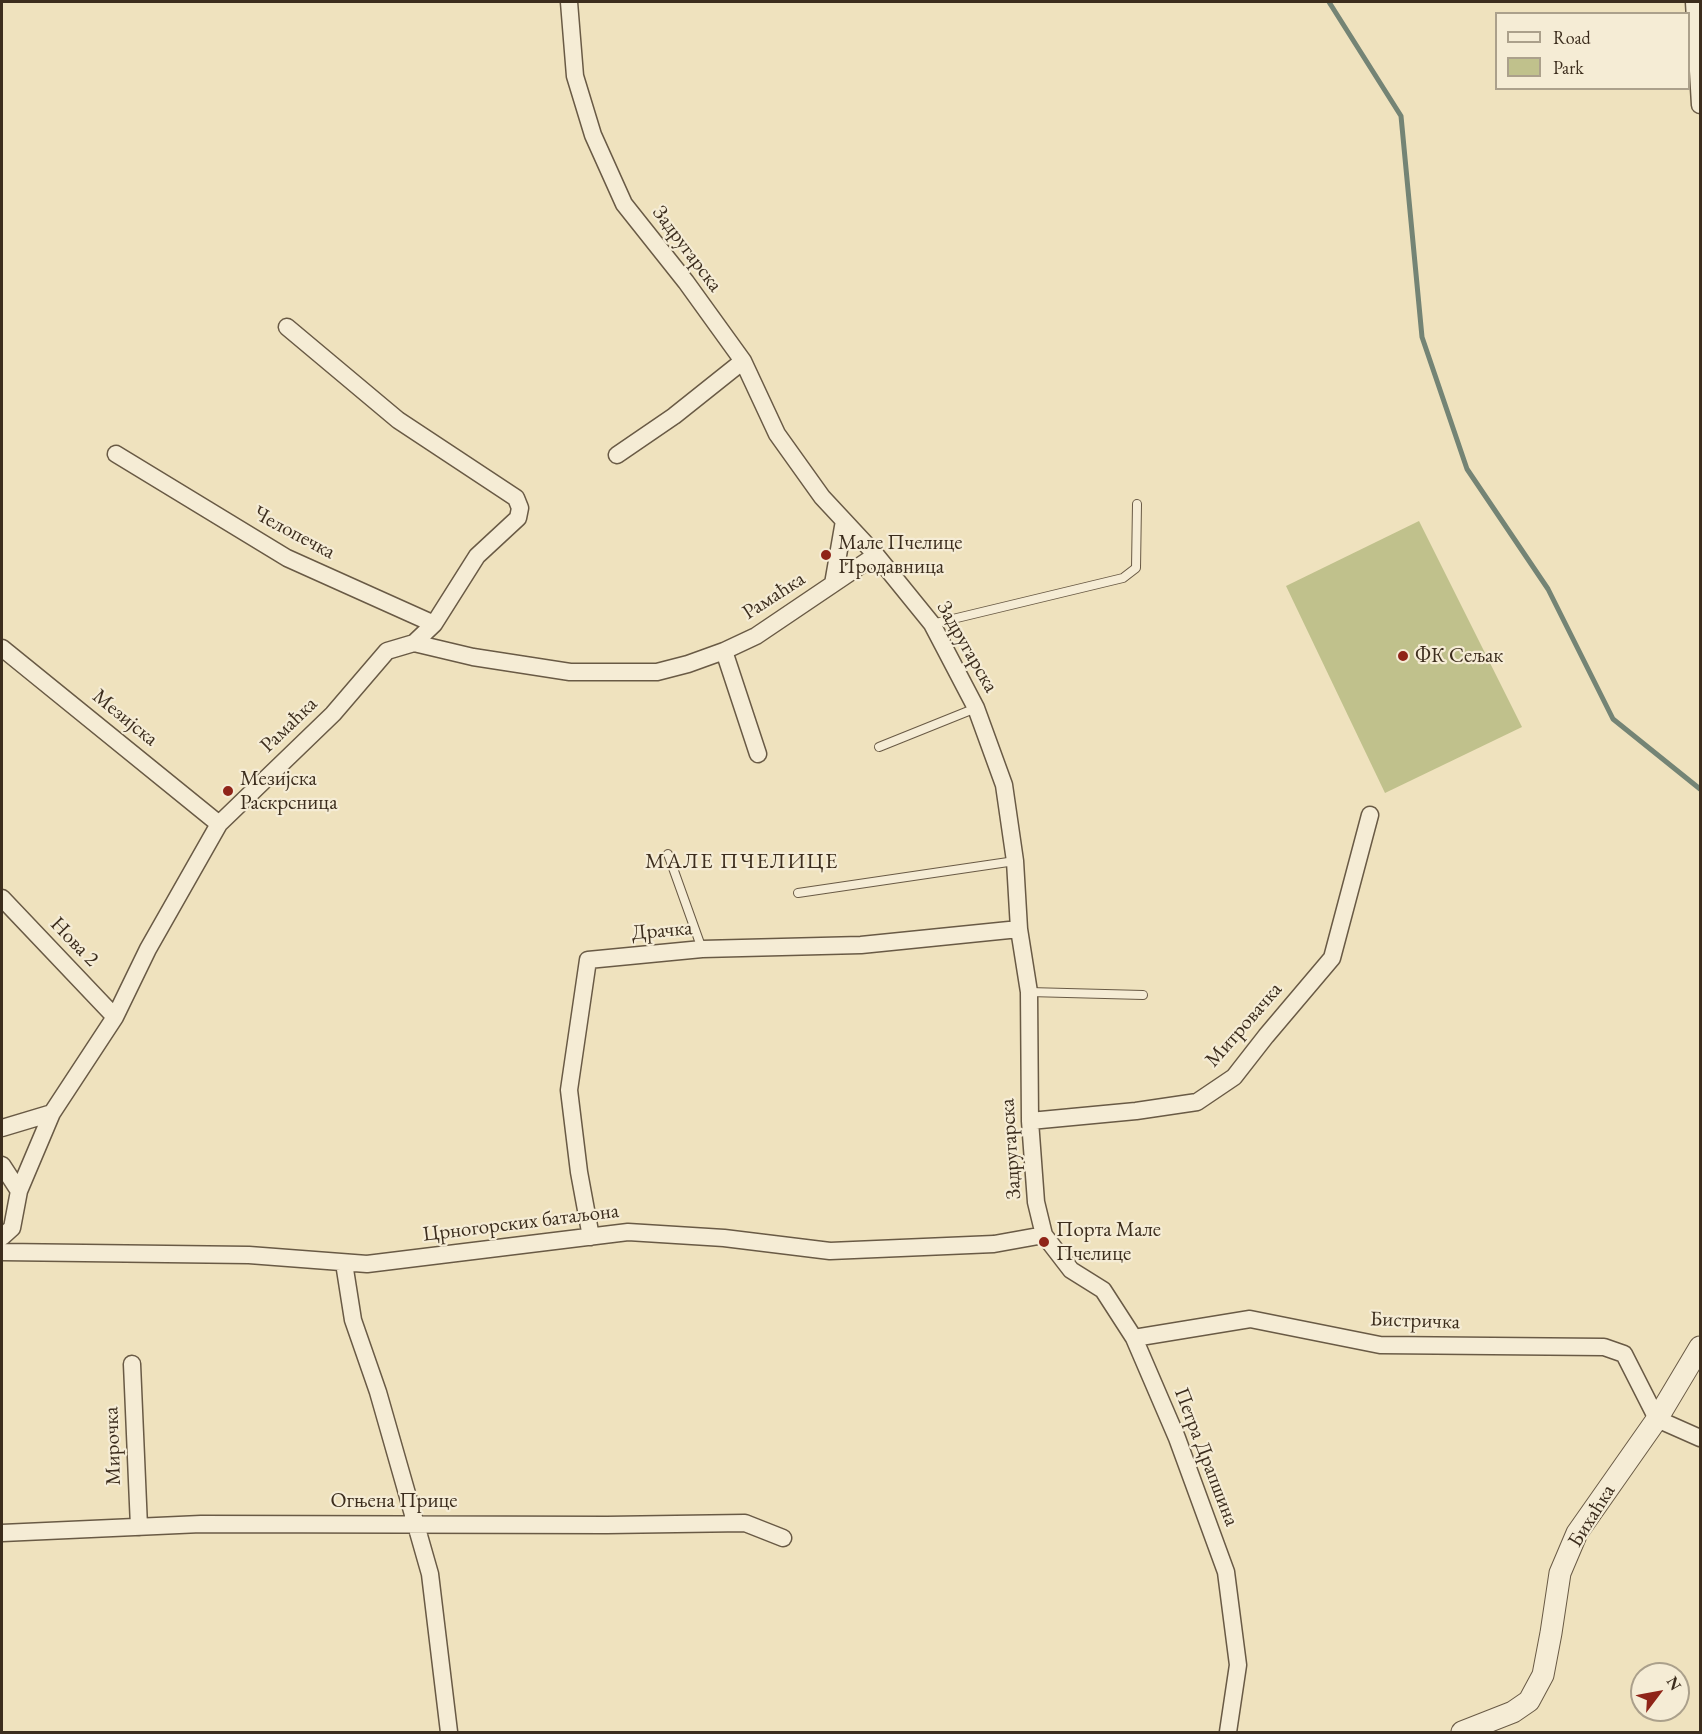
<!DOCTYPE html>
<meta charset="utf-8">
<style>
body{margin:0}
#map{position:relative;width:1702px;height:1734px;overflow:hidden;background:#efe2be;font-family:"EB Garamond",serif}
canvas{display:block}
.frame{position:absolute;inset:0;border:3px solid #3c2d1d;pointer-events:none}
.legend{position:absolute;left:1495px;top:12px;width:195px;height:78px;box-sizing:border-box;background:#f5ecd5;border:2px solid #aba08b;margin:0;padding:8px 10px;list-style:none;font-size:18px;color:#3c2d1d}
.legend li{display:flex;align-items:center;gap:12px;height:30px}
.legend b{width:30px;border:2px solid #aba08b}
.north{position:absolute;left:1630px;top:1662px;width:60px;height:60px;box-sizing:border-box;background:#f5ecd5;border:2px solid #aba08b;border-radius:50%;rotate:58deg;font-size:16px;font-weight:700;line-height:24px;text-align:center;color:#3c2d1d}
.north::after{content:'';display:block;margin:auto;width:21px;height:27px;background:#8f2418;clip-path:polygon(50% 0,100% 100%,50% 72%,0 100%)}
</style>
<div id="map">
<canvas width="1702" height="1734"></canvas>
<div class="frame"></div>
<ul class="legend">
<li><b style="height:8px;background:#f5ecd5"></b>Road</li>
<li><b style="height:16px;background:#c0c18c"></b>Park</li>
</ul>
<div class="north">N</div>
</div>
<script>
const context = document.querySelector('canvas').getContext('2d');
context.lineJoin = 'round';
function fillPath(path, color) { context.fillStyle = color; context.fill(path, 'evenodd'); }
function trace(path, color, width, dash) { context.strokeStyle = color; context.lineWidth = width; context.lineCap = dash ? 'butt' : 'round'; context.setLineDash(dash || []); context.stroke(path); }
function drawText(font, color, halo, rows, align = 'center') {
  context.font = font + ' "EB Garamond",serif'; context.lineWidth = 4.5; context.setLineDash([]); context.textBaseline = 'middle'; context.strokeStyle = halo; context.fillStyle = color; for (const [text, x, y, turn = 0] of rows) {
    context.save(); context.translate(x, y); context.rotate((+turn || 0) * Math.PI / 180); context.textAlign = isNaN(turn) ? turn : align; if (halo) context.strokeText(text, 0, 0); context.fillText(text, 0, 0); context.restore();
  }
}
fillPath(new Path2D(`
 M 1419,521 L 1522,727 L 1385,793 L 1286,586 Z`), '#c0c18c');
trace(new Path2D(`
 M 1329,2 L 1401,116 L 1422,337 L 1467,469 L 1548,589 L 1613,719 L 1700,789`), '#748475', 5);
const service = new Path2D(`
 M 932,624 L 1123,578 L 1136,568 L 1137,504
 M 879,747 L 976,708
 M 668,854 L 702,949
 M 798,893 L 1015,861
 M 1029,992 L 1143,995`);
const minor = new Path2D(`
 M 569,2 L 575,76 L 593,135 L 624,204 L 686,282 L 743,361 L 777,434 L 822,497 L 876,555 L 932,624 L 976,708 L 1004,785 L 1015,861 L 1019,929 L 1029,992 L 1030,1121 L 1036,1202 L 1044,1235 L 1071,1270 L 1103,1290 L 1134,1338 L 1177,1438 L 1226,1572 L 1238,1665 L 1228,1732
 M 1694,2 L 1700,105
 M 287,327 L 398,420 L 516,498 L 520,508 L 518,518 L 477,556 L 434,624
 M 116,454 L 287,558 L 434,624 L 414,643
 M 617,455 L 674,416 L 743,361
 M 833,584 L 844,521
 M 2,648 L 219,824
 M 724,651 L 758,754
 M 2,898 L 115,1017
 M 1030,1121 L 1136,1111 L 1197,1102 L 1234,1077 L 1266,1036 L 1332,958 L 1370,815
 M 2,1128 L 52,1113
 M 2,1165 L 19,1191
 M 2,1237 L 12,1228 L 19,1191 L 52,1113 L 115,1017 L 148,949 L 219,824 L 333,714 L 387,651 L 414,643 L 473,657 L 570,672 L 657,672 L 688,664 L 724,651 L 756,636 L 876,555
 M 591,1237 L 579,1172 L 569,1090 L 588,960 L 702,949 L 861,945 L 1019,929
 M 2,1252 L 249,1255 L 367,1264 L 628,1232 L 724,1238 L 830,1251 L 994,1244 L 1044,1235
 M 344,1263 L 353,1320 L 378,1392 L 430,1574 L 449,1732
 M 1134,1338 L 1250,1319 L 1380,1345 L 1604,1347 L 1624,1354 L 1657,1419 L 1700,1438
 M 132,1364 L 139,1527
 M 2,1533 L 201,1524 L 607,1525 L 745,1523 L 783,1538`);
const tertiary = new Path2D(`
 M 1462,1732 L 1513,1712 L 1529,1701 L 1543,1675 L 1551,1633 L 1560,1573 L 1577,1533 L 1657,1419 L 1700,1347`);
trace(service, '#695a45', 10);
trace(minor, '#695a45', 19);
trace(tertiary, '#695a45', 23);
trace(service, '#f5ecd5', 8);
trace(minor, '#f5ecd5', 16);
trace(tertiary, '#f5ecd5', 21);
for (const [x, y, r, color] of [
 [826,555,6,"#8f2418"],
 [1403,656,6,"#8f2418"],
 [228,791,6,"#8f2418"],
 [1044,1242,6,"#8f2418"]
]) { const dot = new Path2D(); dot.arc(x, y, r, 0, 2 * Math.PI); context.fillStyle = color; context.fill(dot); trace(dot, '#f5ecd5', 2); }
drawText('21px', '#3c2d1d', '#f5ecd5', [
 ["Задругарска",687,249,53],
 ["Челопечка",294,533,28],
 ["Рамаћка",774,596,-33],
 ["Задругарска",967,647,60],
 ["Мезијска",125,718,39],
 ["Рамаћка",289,725,-44],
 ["Драчка",662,931,-5],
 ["Нова 2",74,942,46],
 ["Митровачка",1244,1025,-49],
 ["Задругарска",1011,1149,-94],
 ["Црногорских батаљона",521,1223,-7],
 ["Бистричка",1415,1321,2],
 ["Мирочка",113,1446,-92],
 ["Петра Драпшина",1206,1457,69],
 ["Огњена Прице",394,1501],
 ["Бихаћка",1592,1516,-58]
]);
drawText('21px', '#3c2d1d', '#f5ecd5', [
 ["Мале Пчелице",838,543],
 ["Продавница",838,567],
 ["ФК Сељак",1415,656],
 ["Мезијска",240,779],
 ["Раскрсница",240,803],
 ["Порта Мале",1056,1230],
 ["Пчелице",1056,1254]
], 'left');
context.letterSpacing = '1.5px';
drawText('22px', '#3c2d1d', '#f5ecd5', [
 ["МАЛЕ ПЧЕЛИЦЕ",742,862]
]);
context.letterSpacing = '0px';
</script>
